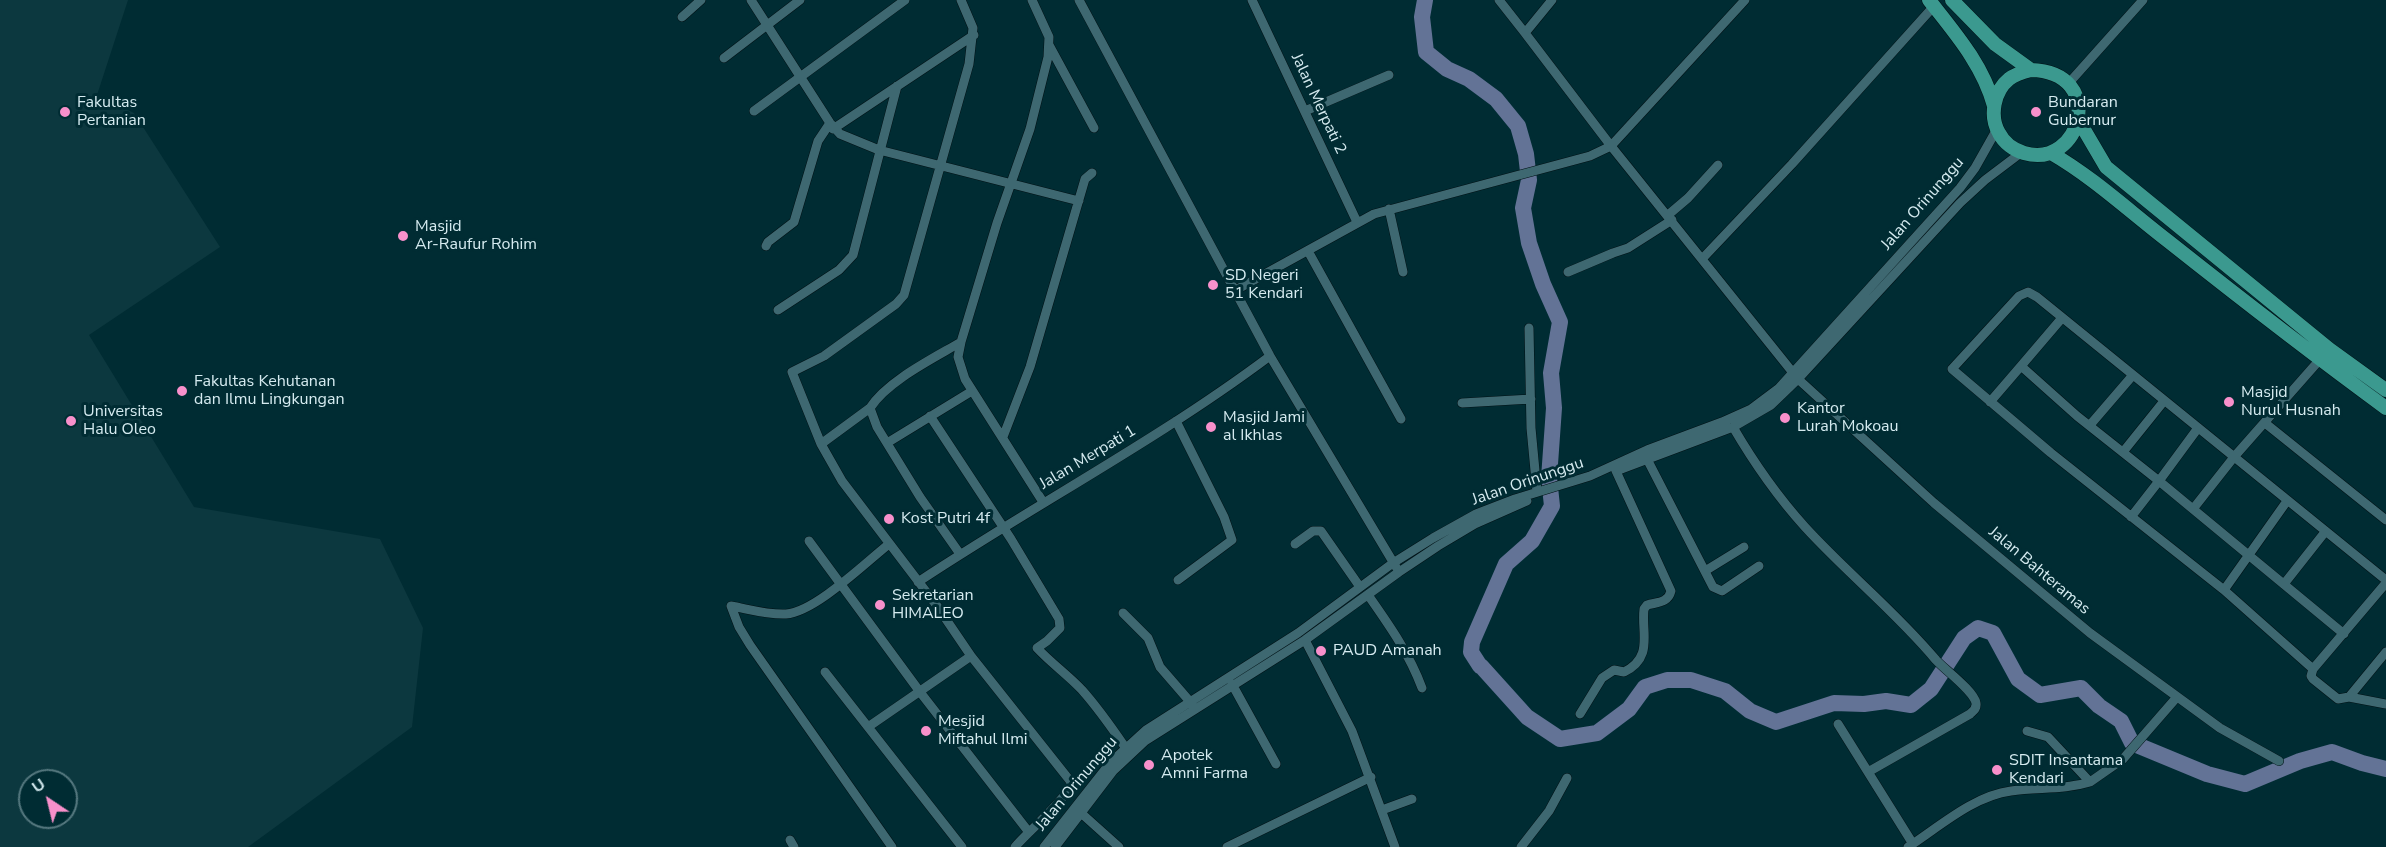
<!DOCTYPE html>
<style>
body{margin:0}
#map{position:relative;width:2386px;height:847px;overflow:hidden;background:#002c33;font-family:"Nunito Sans",sans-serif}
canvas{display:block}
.north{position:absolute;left:18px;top:769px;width:60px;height:60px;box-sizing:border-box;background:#002c33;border:2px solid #55787f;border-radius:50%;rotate:325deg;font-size:16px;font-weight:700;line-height:24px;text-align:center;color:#d5ebf0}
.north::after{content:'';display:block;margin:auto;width:21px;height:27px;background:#f890cb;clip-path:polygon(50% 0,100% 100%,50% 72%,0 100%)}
</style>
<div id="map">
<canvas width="2386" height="847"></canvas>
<div class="north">U</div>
</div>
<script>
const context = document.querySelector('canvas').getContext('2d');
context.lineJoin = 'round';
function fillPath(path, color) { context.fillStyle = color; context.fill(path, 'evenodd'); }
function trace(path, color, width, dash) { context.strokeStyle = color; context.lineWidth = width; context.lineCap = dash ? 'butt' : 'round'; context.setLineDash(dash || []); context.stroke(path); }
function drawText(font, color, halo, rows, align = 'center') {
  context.font = font + ' "Nunito Sans",sans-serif'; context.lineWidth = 6; context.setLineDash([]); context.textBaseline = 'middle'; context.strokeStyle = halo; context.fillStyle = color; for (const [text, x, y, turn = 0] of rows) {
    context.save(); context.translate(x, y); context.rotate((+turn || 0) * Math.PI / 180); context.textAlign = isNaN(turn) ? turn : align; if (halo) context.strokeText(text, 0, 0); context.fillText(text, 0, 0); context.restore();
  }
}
fillPath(new Path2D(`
 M 0,0 L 128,0 L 97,95 L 134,113 L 220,247 L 89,335 L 194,507 L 380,539 L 423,628 L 412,727 L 248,847 L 0,847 ZM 30,781 L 66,781 L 66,817 L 30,817 Z`), '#0c383f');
trace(new Path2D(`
 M 1425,0 L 1422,17 L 1426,52 L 1447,69 L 1469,79 L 1496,99 L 1518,126 L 1526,154 L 1529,180 L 1523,208 L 1529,243 L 1543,284 L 1560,322 L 1551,373 L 1554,408 L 1549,478 L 1552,506 L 1532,541 L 1506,564 L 1472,642 L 1471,652 L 1480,666
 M 1481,666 L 1527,717 L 1560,739 L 1597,733 L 1629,709 L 1645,687 L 1667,680 L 1691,680 L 1725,691 L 1750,711 L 1776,722 L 1834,703 L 1864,704 L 1886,701 L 1911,705 L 1931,689 L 1964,638 L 1978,628 L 1993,633 L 2018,679 L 2040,695 L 2081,688 L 2099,706 L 2121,721 L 2132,743 L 2207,774 L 2245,784 L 2300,761 L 2332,752 L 2362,763 L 2386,769`), '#637396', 16);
const minor = new Path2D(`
 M 751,0 L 830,123 L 840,134 L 879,150 L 1079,201
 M 961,0 L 973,28 L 969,64 L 904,295 L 896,304 L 824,356 L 792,372 L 821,444 L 842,481 L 937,606 L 971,656 L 1071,782 C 1069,798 1027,832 1015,847
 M 1079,0 L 1270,356 L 1396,567
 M 1252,0 L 1357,222
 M 1499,0 L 1525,33
 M 1552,0 L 1525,33 L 1611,146 L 1798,379 L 1934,503 L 2090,633 L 2220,728 L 2279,761
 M 682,17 L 701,0
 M 1049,45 L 1094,128
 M 724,58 L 800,0
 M 2068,84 L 2143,0
 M 754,111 L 905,0
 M 1305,111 L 1389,75
 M 833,129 L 974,35
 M 1389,209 L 1403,272
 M 1668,215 L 1688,198 L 1718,165
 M 766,246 L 768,242 L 794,222 L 818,141 L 830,123
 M 1308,251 L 1401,419
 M 1702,259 L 1792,164 L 1934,6
 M 1568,272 L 1613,253 L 1628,248 L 1672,220
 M 1234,291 L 1374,214 L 1590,156 L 1611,146 L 1745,0
 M 778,310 L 839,270 L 853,255 L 897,86
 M 1529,328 L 1531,428 L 1537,492
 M 961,342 L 958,357 L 965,379 L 1043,502
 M 2021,366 L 2062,318
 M 1990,402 L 2021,366 L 2077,416 L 2159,481 L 2198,428
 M 1462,403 L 1531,399
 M 930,416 L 1011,539 L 1059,619 L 1060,628 L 1047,641 L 1037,648 C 1052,664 1068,675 1082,690 C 1098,708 1112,728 1125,747
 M 1176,421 L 1224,517 L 1232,540 L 1178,580
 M 2265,423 L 2386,520
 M 2090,425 L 2133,375
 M 1733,427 C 1754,463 1777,496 1805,527 C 1847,573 1896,612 1936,660 C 1945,670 1974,691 1976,703 C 1977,709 1973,711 1970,714 L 1868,772
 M 1003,437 L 1030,367 L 1085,179 L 1092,173
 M 887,443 L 972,391
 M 821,444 L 870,408
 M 2123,452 L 2164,401
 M 1647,459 L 1713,587 L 1722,591 L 1759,566
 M 1616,471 L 1733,427 L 1771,405 L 1798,379 L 1960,203 L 1985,180 L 2022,152
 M 2287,501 L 2224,590 L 2313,669 L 2311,676 L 2313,679 L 2338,699 L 2349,697 L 2386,652
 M 2193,509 L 2234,457 L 2323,356
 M 2131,517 L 2159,481 L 2344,634
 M 809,541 L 920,692 L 1028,831
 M 889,544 C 865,563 815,612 786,614 C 768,615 748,609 731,606 L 739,627 L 750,645 L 892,847
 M 1295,544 L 1313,531 L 1321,531 L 1360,587
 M 960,554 L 920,497 L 877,427 L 870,408 C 887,381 934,358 961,342 L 997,223 L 1030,129 L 1048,57 L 1049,37 L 1032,0
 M 1705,571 L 1744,547
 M 918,582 C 1034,505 1158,440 1270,356
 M 2284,584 L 2325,532
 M 2224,590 L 2051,453 L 1952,369 L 2019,296 L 2028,292 L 2037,297 L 2386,580
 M 1368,595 C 1389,625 1409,653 1422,688
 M 1123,613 L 1148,638 L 1160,667 L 1192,704
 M 1305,640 L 1352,731 L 1395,847
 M 2313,669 L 2386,583
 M 825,672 L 962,847
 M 1232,684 L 1276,764
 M 2349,697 L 2386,704
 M 1580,714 L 1602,678 L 1614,670 L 1624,672 C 1654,657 1641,633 1644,609 L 1647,605 C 1658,602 1668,603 1671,591 L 1616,471
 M 1838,724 L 1913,844
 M 868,727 L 971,656
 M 2090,782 L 2123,759 L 2177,697
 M 1382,810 L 1412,799
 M 1081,813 L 1119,847
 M 790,840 L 794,847
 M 1044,847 L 1111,762 L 1146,730 L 1298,633 L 1393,563 L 1433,538 L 1476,514 L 1515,499 L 1590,476 L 1647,450 L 1722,422 L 1751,409 L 1779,388 L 1960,188 L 1975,168 L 1997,129
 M 1055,847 L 1113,771 L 1145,741 L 1305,640 L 1399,572 L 1438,546 L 1475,524 L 1527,501
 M 1227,847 L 1371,777
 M 1521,847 L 1549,811 L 1567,778
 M 1908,847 C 1939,827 1973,796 2011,791 C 2038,787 2064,790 2090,782 L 2048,737 L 2027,731`);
const highway = new Path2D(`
 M 1929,0 C 1955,33 1983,65 1994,106
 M 1952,0 L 1995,44 L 2031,70
 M 2031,70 C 2108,72 2081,170 2024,153 C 2014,150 2004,143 1999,133 C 1989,116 1994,91 2009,79 C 2015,74 2023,72 2031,70 Z
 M 2079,121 L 2106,167 L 2329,349 L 2386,390
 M 2051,153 C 2094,178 2129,211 2168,241 C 2240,298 2312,354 2386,408`);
trace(minor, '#001216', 10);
trace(highway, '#001216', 15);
trace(minor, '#3e6871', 9);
trace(highway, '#3b998f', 14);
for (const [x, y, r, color] of [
 [65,112,6,"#f890cb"],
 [2036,112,6,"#f890cb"],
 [403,236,6,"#f890cb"],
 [1213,285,6,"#f890cb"],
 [182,391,6,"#f890cb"],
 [2229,402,6,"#f890cb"],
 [1785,418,6,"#f890cb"],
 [71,421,6,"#f890cb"],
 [1211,427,6,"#f890cb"],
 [889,519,6,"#f890cb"],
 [880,605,6,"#f890cb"],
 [1321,651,6,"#f890cb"],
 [926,731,6,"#f890cb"],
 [1149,765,6,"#f890cb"],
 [1997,770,6,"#f890cb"]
]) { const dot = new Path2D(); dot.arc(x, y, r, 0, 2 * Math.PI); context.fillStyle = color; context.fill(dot); trace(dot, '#002c33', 2); }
drawText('16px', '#d5ebf0', '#002c33', [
 ["Fakultas",77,103],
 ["Pertanian",77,121],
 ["Bundaran",2048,103],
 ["Gubernur",2048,121],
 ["Masjid",415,227],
 ["Ar-Raufur Rohim",415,245],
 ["SD Negeri",1225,276],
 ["51 Kendari",1225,294],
 ["Fakultas Kehutanan",194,382],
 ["dan Ilmu Lingkungan",194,400],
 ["Masjid",2241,393],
 ["Nurul Husnah",2241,411],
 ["Kantor",1797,409],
 ["Lurah Mokoau",1797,427],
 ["Universitas",83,412],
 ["Halu Oleo",83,430],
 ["Masjid Jami",1223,418],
 ["al Ikhlas",1223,436],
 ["Kost Putri 4f",901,519],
 ["Sekretarian",892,596],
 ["HIMALEO",892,614],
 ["PAUD Amanah",1333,651],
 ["Mesjid",938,722],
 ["Miftahul Ilmi",938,740],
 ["Apotek",1161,756],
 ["Amni Farma",1161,774],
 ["SDIT Insantama",2009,761],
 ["Kendari",2009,779]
], 'left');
drawText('16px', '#d5ebf0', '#002c33', [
 ["Jalan Merpati 2",1318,104,65],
 ["Jalan Orinunggu",1923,204,-49],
 ["Jalan Merpati 1",1088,458,-31],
 ["Jalan Orinunggu",1528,482,-19],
 ["Jalan Bahteramas",2039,571,40],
 ["Jalan Orinunggu",1077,784,-50]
]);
</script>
